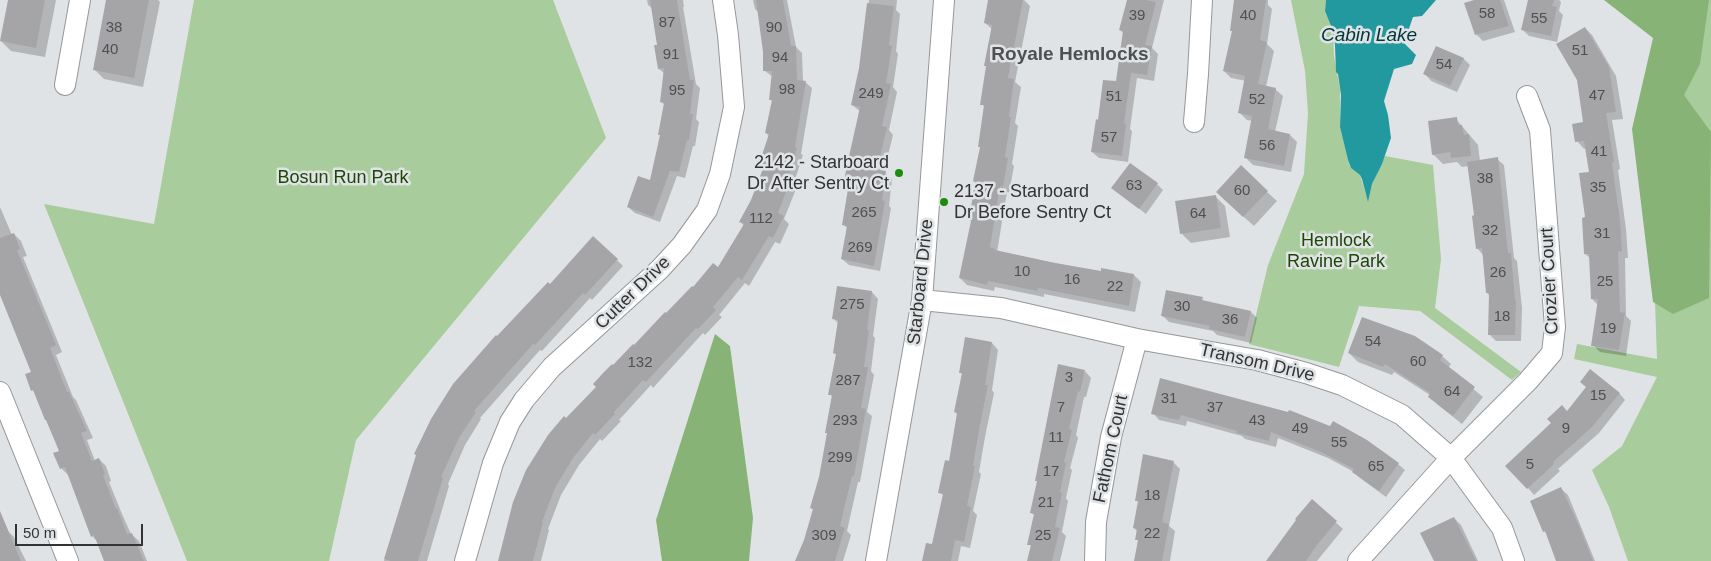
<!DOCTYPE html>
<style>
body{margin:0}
#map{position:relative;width:1711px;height:561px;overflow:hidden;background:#e0e3e5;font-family:Arial,sans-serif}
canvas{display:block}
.scale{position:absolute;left:15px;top:524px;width:128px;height:22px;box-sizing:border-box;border:2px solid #323334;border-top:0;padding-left:6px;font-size:15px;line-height:18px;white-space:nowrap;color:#323334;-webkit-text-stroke:4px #e0e3e5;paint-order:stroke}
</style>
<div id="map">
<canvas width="1711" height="561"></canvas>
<div class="scale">50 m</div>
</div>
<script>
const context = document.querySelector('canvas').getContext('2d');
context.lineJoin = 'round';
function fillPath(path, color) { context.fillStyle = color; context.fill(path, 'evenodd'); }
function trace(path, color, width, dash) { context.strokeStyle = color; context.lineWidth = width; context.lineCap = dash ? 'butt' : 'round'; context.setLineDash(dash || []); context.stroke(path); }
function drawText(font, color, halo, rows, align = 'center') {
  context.font = font + ' Arial,sans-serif'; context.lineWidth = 5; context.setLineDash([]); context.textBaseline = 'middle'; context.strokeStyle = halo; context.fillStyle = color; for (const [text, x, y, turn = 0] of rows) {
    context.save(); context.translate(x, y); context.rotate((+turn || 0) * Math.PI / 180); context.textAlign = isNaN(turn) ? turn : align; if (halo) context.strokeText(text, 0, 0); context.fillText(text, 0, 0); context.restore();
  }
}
fillPath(new Path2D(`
 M 194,0 L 553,0 L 606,138 L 356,440 L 329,561 L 187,561 L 44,204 L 154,224 Z
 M 1291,0 L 1326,0 L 1325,11 L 1333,31 L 1334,56 L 1340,89 L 1340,127 L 1349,164 L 1351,168 L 1360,175 L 1368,201 L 1372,184 L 1385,156 L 1433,165 L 1441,259 L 1435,308 L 1521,372 L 1512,380 L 1420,311 L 1359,306 L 1339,367 L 1249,344 L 1268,265 L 1304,174 L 1308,113 L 1305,71 Z
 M 1641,0 L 1711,0 L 1711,561 L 1628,561 L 1609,507 L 1592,470 L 1622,446 L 1657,377 L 1574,359 L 1577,344 L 1657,359 L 1655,302 L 1685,112 Z`), '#a8cc9b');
fillPath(new Path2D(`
 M 1604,0 L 1709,0 L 1700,64 L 1684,95 L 1711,132 L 1709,298 L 1673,314 L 1653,302 L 1632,129 L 1653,38 Z
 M 715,334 L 730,346 L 753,518 L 749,561 L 662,561 L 656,520 Z`), '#87b476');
fillPath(new Path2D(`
 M 1326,0 L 1436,0 L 1422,16 L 1413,17 L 1404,43 L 1416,55 L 1412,64 L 1394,69 L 1384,101 L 1388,115 L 1391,138 L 1382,164 L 1372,184 L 1368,202 L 1362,179 L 1360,175 L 1351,168 L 1348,160 L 1340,127 L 1341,95 L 1338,74 L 1336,72 L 1335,45 L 1333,31 L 1325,11 Z`), '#22999f');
fillPath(new Path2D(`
 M 9,0 L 56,0 L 45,57 L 11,51 L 1,41 Z
 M 108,0 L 158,0 L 160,2 L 143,87 L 104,79 L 94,69 Z
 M 647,0 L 683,0 L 684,7 L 683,7 L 696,84 L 700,88 L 696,119 L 699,122 L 695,146 L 693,146 L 685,178 L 677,176 L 660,222 L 635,213 L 628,207 L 650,182 L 661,136 L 660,135 L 665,105 L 661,102 L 665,74 L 659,69 L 655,46 L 658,46 L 653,9 L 648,5 Z
 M 753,0 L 787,0 L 796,47 L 802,53 L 803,81 L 805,82 L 812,88 L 801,154 L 803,155 L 793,186 L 796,189 L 784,219 L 789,224 L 780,244 L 775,242 L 749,286 L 745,283 L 719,315 L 722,317 L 705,335 L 703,333 L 653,388 L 651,385 L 619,420 L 621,421 L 602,441 L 600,439 L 579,465 L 561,495 L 548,529 L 549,530 L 541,561 L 499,561 L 566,420 L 597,387 L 613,367 L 666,315 L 718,269 L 744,226 L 740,221 L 752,201 L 764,168 L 760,164 L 769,136 L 766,133 L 773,102 L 770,99 L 773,77 L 765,71 L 764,51 L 759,13 L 755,9 Z
 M 869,0 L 897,0 L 896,10 L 900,14 L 896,51 L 898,54 L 893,87 L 897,92 L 889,130 L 893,135 L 884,172 L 892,179 L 889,206 L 891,208 L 880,271 L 849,265 L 842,259 L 848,229 L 844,225 L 849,193 L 845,188 L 861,112 L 852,105 L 860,68 Z
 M 989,0 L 1024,0 L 1030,6 L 1015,82 L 1021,87 L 1015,123 L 1018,126 L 1012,164 L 1014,166 L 1009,193 L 1007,192 L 997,252 L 1102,272 L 1134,275 L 1141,282 L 1135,312 L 1044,294 L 1044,297 L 995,287 L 994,291 L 967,285 L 960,278 L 972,222 L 981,148 L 979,146 L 985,108 L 982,104 L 987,67 L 985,65 L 992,29 L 985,23 Z
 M 1128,0 L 1164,0 L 1152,48 L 1158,54 L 1154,81 L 1137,78 L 1130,129 L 1132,131 L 1128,162 L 1099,158 L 1092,152 L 1099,121 L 1117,83 L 1124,34 L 1120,30 Z
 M 1236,0 L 1268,0 L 1268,5 L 1272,9 L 1267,44 L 1274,51 L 1266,87 L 1275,89 L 1283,96 L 1275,132 L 1290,135 L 1297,142 L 1291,172 L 1253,165 L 1246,158 L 1253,121 L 1247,120 L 1240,113 L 1246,81 L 1231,78 L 1224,71 L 1233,32 L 1231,30 Z
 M 1478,0 L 1504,0 L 1515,32 L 1483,41 L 1476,34 Z
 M 1535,0 L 1559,0 L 1561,2 L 1559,11 L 1563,15 L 1557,42 L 1529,36 L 1522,29 Z
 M 1585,28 L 1592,35 L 1616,76 L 1623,119 L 1612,120 L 1620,169 L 1618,170 L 1626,229 L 1628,258 L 1625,258 L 1626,316 L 1631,321 L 1626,356 L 1600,352 L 1593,345 L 1599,306 L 1592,299 L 1591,259 L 1585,254 L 1590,173 L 1586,148 L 1584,149 L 1577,141 L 1585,123 Z
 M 1436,47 L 1464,59 L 1470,65 L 1457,92 L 1431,81 L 1425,74 Z
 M 1456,119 L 1478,145 L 1480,161 L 1497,159 L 1504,165 L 1514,258 L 1517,261 L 1522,308 L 1521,341 L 1496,341 L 1489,334 L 1490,296 L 1487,293 L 1483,255 L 1477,248 L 1476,217 L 1469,166 L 1462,167 L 1457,162 L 1443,164 L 1433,154 Z
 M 1157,184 L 1163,190 L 1146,214 L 1113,188 Z
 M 1267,192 L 1277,201 L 1254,226 L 1227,202 Z
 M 1215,196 L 1225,206 L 1230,237 L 1191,243 L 1181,233 Z
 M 0,207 L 12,235 L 14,234 L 21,241 L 27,256 L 23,257 L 62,352 L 56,355 L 73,397 L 76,400 L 93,438 L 87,440 L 95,461 L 99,459 L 106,466 L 111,481 L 109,482 L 122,514 L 131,534 L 139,541 L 147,561 L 106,561 L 98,542 L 92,536 L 69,475 L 68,475 L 61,468 L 60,451 L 36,393 L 32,390 L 33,372 L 0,292 Z
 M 617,260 L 623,266 L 592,300 L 590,298 L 542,351 L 540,350 L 480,418 L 481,419 L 465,445 L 448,484 L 449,486 L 427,561 L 384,561 L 417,455 L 550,285 Z
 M 872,292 L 878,299 L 873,336 L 875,338 L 871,371 L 874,375 L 867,412 L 872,416 L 860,482 L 858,482 L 847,531 L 851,535 L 843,561 L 796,561 L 805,541 L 814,510 L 812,508 L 820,477 L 833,398 L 830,394 L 837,355 L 834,353 L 838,323 L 833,318 Z
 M 1202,299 L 1205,302 L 1251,312 L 1257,318 L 1251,343 L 1217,335 L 1213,331 L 1169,322 L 1162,315 Z
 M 966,339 L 992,343 L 998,350 L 992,390 L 994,393 L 985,437 L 979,472 L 981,474 L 973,511 L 977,515 L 970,548 L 961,546 L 958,561 L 923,561 L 933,546 L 944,496 L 940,492 L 950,462 L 958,415 L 955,412 L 963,375 L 960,372 Z
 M 1349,353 L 1442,356 L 1451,364 L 1448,368 L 1483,397 L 1462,424 L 1438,405 L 1430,396 L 1430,395 L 1394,372 L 1392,375 L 1358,362 Z
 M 1085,371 L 1091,378 L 1086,397 L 1084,397 L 1076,435 L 1078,438 L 1070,468 L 1072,470 L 1066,498 L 1068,501 L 1062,532 L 1066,536 L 1060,561 L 1029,561 L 1032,547 L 1029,544 L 1035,516 L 1032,513 L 1038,482 L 1036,480 Z
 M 1161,380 L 1331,428 L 1398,464 L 1405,470 L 1386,497 L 1360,478 L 1354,472 L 1328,458 L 1278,438 L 1276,447 L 1245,439 L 1242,436 L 1187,421 L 1186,426 L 1159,420 L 1153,413 Z
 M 1619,393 L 1625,400 L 1599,433 L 1558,469 L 1560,471 L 1534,495 L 1528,488 L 1567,412 Z
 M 1173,462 L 1180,469 L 1169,526 L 1175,531 L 1170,561 L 1135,561 L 1139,541 L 1137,539 L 1138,532 L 1134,528 L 1139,503 L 1136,500 Z
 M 1561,489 L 1568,495 L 1595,561 L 1558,561 L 1548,535 L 1544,531 Z
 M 1312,501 L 1343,529 L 1317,561 L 1268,561 Z
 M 0,512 L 7,530 L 14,537 L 26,561 L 0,561 Z
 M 1454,518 L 1461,525 L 1478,561 L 1436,561 Z`), '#0003');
fillPath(new Path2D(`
 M 8,0 L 45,0 L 36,48 L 0,41 Z
 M 106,0 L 149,0 L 134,78 L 93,70 Z
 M 650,0 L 677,0 L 690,80 L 694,80 L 690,114 L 693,114 L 689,140 L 687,140 L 679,172 L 670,171 L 653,217 L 627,207 L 638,176 L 650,180 L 660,135 L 658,135 L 664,103 L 660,102 L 664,68 L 658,69 L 654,45 L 657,45 Z
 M 756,0 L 783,0 L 791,46 L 796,46 L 797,80 L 806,81 L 795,147 L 797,148 L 787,180 L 790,181 L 778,213 L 784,216 L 773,238 L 769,236 L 742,280 L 738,277 L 713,307 L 716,310 L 698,329 L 696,328 L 646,382 L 643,380 L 614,412 L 615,414 L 595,435 L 593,433 L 573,458 L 555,488 L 542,522 L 543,522 L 533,561 L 498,561 L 513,502 L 526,470 L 548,435 L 564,416 L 566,418 L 596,387 L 593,384 L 605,371 L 612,364 L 613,365 L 633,344 L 634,345 L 665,312 L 666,313 L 692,286 L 693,287 L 713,263 L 718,267 L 744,224 L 739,222 L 751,200 L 764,166 L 759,164 L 769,134 L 765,133 L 772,100 L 769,100 L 772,71 L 763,71 L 763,52 Z
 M 988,0 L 1023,0 L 1008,78 L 1014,79 L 1009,117 L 1011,117 L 1005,157 L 1008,158 L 1003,187 L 1000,186 L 990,247 L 995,249 L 995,250 L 1055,263 L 1101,271 L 1101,268 L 1134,274 L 1129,306 L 1038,288 L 1037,291 L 988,281 L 987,285 L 959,278 L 971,221 L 969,220 L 975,182 L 973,181 L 980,147 L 978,147 L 984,105 L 980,105 L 986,66 L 984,66 L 992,25 L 984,23 Z
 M 1127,0 L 1146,0 L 1156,2 L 1145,45 L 1152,46 L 1147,75 L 1131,73 L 1124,123 L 1126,124 L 1122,156 L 1091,152 L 1096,119 L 1098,120 L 1103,80 L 1116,81 L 1123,31 L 1119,30 Z
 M 1234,0 L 1266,0 L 1260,40 L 1267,42 L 1258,84 L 1276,88 L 1268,129 L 1290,134 L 1284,166 L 1244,158 L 1252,116 L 1238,113 L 1245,76 L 1223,71 L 1232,31 L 1230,31 Z
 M 1474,0 L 1500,0 L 1509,26 L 1475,35 L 1464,3 Z
 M 1528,0 L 1554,0 L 1552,6 L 1557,7 L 1551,36 L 1521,30 Z
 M 867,3 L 894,6 L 889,45 L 892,46 L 886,83 L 891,84 L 882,126 L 887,127 L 877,170 L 886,171 L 882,200 L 885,201 L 874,266 L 841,259 L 847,226 L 842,225 L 848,189 L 843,189 L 846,170 L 860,107 L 851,105 L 859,68 Z
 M 1585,27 L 1609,67 L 1616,112 L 1606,113 L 1614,162 L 1612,163 L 1620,221 L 1622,251 L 1618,252 L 1620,312 L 1625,313 L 1619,350 L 1591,346 L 1598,299 L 1591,299 L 1589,254 L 1584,254 L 1582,218 L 1585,217 L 1579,173 L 1589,172 L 1584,141 L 1575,142 L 1572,124 L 1583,122 L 1577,80 L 1556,44 Z
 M 1436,46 L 1464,58 L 1450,86 L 1423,74 Z
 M 1457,117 L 1458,125 L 1462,125 L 1464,135 L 1469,134 L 1471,156 L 1451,158 L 1450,152 L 1432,155 L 1428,121 Z
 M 1498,157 L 1508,253 L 1511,253 L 1515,300 L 1516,300 L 1515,335 L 1488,335 L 1489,293 L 1486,293 L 1482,248 L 1476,249 L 1472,216 L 1474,215 L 1467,162 Z
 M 1130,163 L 1158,183 L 1139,209 L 1111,188 Z
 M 1241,165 L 1268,191 L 1243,217 L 1216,192 Z
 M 1216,195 L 1221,228 L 1180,234 L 1175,201 Z
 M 14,233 L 20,249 L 17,250 L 56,345 L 50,348 L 67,392 L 69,392 L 87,431 L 81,433 L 92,461 L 99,458 L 105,474 L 103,475 L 116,509 L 117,508 L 127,534 L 132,533 L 144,561 L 104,561 L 94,535 L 91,537 L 65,467 L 60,469 L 53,453 L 59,451 L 46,420 L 45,420 L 33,390 L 31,391 L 25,374 L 31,372 L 0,295 L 0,238 Z
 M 593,236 L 618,259 L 585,295 L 583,293 L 535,345 L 533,344 L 474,411 L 476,412 L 459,438 L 441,477 L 443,478 L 418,561 L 391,561 L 384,559 L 416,455 L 414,454 L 431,419 L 453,384 L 496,335 L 497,336 L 548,282 L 550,284 Z
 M 837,286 L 872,291 L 867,330 L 869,330 L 864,367 L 868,367 L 861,408 L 866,409 L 854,476 L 852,476 L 840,526 L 845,528 L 835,561 L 795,561 L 804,540 L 813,509 L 810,508 L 819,477 L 827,433 L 825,433 L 832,395 L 828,395 L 836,354 L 833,353 L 838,320 L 832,319 Z
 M 1166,290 L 1203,297 L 1202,300 L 1251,311 L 1245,337 L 1209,329 L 1210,326 L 1161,316 Z
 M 1362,317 L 1415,336 L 1443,355 L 1440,360 L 1475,387 L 1453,416 L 1428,397 L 1430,393 L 1385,364 L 1383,367 L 1348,353 Z
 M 965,337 L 992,342 L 985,385 L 988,385 L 979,430 L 973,466 L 975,466 L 967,506 L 971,507 L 964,542 L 955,540 L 951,561 L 922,561 L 926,543 L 932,544 L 943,494 L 938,493 L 945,460 L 949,461 L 957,413 L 954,412 L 962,373 L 959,373 Z
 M 1058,364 L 1085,370 L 1080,392 L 1078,391 L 1069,429 L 1072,430 L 1064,462 L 1066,463 L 1060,492 L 1062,493 L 1055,527 L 1060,528 L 1052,561 L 1027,561 L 1031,545 L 1027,545 L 1034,514 L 1030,513 L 1037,481 L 1035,481 Z
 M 1590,369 L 1620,393 L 1592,427 L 1553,462 L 1554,464 L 1527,489 L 1505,466 L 1551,423 L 1547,419 L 1562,405 L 1567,411 L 1586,387 L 1580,382 Z
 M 1160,378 L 1288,412 L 1289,410 L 1330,426 L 1333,421 L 1367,440 L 1399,463 L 1379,491 L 1352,472 L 1354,469 L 1321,452 L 1271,432 L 1269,441 L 1237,433 L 1237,431 L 1181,415 L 1179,420 L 1151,414 Z
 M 1143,454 L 1174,461 L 1162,522 L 1169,524 L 1162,561 L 1134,561 L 1138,540 L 1135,540 L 1137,529 L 1133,528 L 1138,501 L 1135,501 Z
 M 1561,487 L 1579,526 L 1593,561 L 1556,561 L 1545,531 L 1543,532 L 1530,501 Z
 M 1312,499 L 1337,521 L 1317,545 L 1306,561 L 1266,561 L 1296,520 L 1295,519 Z
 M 0,511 L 21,561 L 0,561 Z
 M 1454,517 L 1476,561 L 1434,561 L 1420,533 Z`), '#a5a5a8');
const minor = new Path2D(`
 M 65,85 L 80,0
 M 1194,122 L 1198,74 L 1202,0
 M 922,300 L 1001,308 L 1137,339 L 1257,360 L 1306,373 L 1342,385 L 1402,415 L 1451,458 L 1502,528 L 1514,561
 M 0,392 L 68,561
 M 465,561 L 493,463 L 510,422 L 524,400 L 552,367 L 660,269 L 682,245 L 707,210 L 720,174 L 734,107 L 728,35 L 723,0
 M 876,561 L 922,300 L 944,0
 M 1095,561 L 1096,522 L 1111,437 L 1137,339
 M 1358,561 L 1451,458 L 1528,381 L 1552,353 L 1555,327 L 1540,130 L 1527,96`);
trace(minor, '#959799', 22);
trace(minor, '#fff', 20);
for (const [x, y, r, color] of [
 [899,173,5,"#1d8b0c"],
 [944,202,5,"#1d8b0c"]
]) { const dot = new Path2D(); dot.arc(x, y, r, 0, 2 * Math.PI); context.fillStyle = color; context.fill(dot); trace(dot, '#e0e3e5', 2); }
drawText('15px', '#4f5051', null, [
 ["58",1487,14],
 ["39",1137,16],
 ["40",1248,16],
 ["55",1539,19],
 ["87",667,23],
 ["38",114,28],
 ["90",774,28],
 ["40",110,50],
 ["51",1580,51],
 ["91",671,55],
 ["94",780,58],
 ["54",1444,65],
 ["98",787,90],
 ["95",677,91],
 ["249",871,94],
 ["47",1597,96],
 ["51",1114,97],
 ["52",1257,100],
 ["57",1109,138],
 ["56",1267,146],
 ["41",1599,152],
 ["38",1485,179],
 ["63",1134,186],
 ["35",1598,188],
 ["60",1242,191],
 ["265",864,213],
 ["64",1198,214],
 ["112",761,219],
 ["32",1490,231],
 ["31",1602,234],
 ["269",860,248],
 ["10",1022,272],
 ["26",1498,273],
 ["16",1072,280],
 ["25",1605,282],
 ["22",1115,287],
 ["275",852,305],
 ["30",1182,307],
 ["18",1502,317],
 ["36",1230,320],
 ["19",1608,329],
 ["54",1373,342],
 ["60",1418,362],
 ["132",640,363],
 ["3",1069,378],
 ["287",848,381],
 ["64",1452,392],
 ["15",1598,396],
 ["31",1169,399],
 ["7",1061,408],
 ["37",1215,408],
 ["293",845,421],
 ["43",1257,421],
 ["49",1300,429],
 ["9",1566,429],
 ["11",1056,438],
 ["55",1339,443],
 ["299",840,458],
 ["5",1530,465],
 ["65",1376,467],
 ["17",1051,472],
 ["18",1152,496],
 ["21",1046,503],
 ["22",1152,534],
 ["309",824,536],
 ["25",1043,536]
]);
drawText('18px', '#323334', '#e0e3e5', [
 ["2142 - Starboard",889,163],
 ["Dr After Sentry Ct",889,184],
 ["2137 - Starboard",954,192,"left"],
 ["Dr Before Sentry Ct",954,213,"left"]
], 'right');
drawText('18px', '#1d4705', '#e0e3e5', [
 ["Bosun Run Park",343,178],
 ["Hemlock",1336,241],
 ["Ravine Park",1336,262]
]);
drawText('18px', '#323334', '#e0e3e5', [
 ["Crozier Court",1550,281,-93],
 ["Starboard Drive",921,282,-84],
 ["Cutter Drive",633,293,-44],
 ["Transom Drive",1257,363,13],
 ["Fathom Court",1111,449,-78]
]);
drawText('italic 19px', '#003639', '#e0e3e5', [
 ["Cabin Lake",1369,36]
]);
drawText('bold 19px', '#4e5052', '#e0e3e5', [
 ["Royale Hemlocks",1070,55]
]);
</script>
